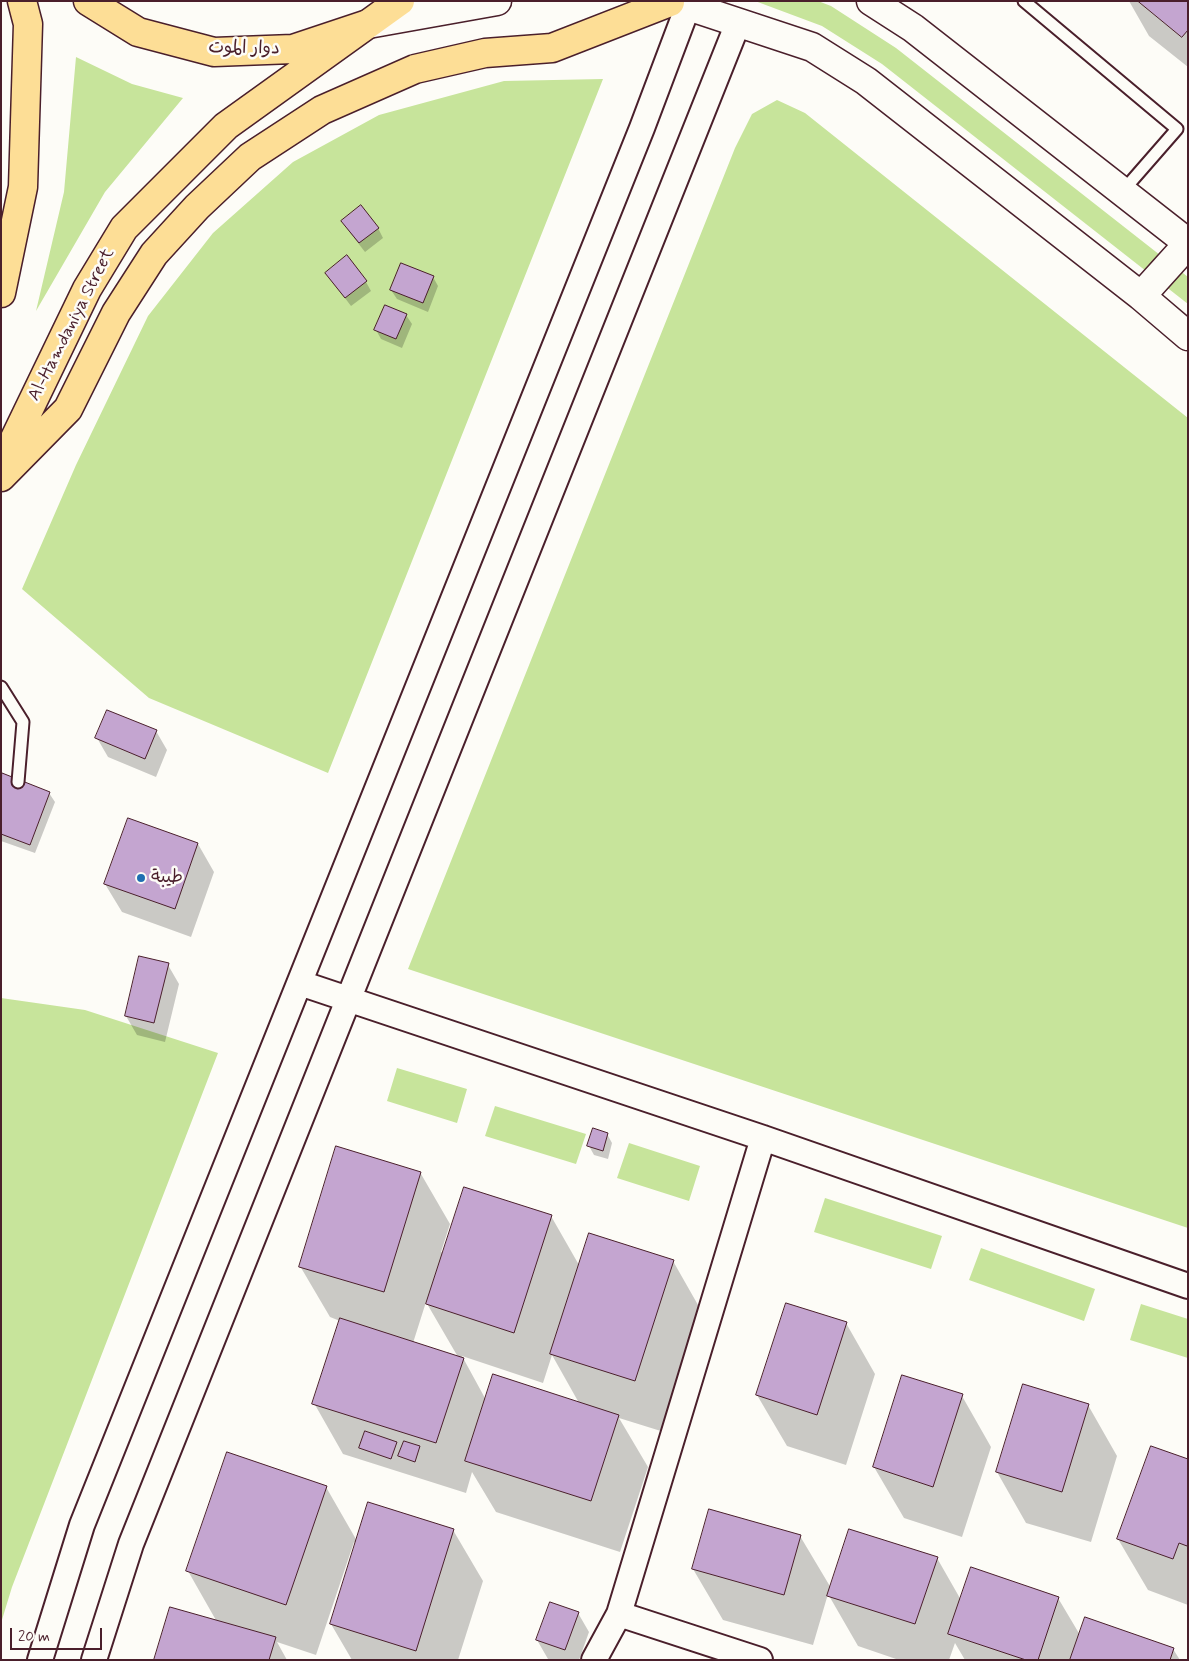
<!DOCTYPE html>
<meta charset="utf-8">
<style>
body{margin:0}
#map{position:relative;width:1189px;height:1661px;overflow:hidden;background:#fdfcf7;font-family:Mynerve,sans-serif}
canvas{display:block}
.frame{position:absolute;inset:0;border:2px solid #4a1f2b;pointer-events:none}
.scale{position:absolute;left:10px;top:1628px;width:92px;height:22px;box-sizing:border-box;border:2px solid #4a1f2b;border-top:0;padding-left:6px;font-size:15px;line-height:18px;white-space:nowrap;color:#4a1f2b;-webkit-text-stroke:4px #fdfcf7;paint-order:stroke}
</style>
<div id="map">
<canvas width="1189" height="1661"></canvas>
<div class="frame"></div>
<div class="scale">20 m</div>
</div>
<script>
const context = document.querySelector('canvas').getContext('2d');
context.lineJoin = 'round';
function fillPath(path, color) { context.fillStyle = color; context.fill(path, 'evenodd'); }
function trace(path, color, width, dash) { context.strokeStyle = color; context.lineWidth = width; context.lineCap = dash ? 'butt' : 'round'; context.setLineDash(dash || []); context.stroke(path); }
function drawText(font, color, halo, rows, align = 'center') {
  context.font = font + ' Mynerve,"Playpen Sans Arabic",sans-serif'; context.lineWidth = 5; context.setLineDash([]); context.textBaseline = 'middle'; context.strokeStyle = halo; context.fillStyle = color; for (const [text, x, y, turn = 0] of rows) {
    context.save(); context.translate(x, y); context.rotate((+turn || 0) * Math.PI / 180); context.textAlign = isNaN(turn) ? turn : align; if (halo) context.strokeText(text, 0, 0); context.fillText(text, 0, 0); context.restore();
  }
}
fillPath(new Path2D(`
 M 755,1 L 818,1 L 831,6 L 896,48 L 1188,277 L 1188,304 L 882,64 L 822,26 Z
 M 76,57 L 132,84 L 183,98 L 105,192 L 36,311 L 64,192 Z
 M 603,79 L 328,773 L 149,698 L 22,589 L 76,465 L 148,316 L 213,233 L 293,162 L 379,115 L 504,81 Z
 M 777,100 L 805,113 L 1188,418 L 1188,1228 L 408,969 L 735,148 L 752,114 Z
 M 1,998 L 85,1010 L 218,1053 L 12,1587 L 1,1623 Z
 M 397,1068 L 467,1089 L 457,1123 L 387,1101 Z
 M 495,1106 L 586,1134 L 576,1164 L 485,1136 Z
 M 629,1143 L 700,1166 L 689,1201 L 617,1178 Z
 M 825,1198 L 942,1236 L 931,1269 L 814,1232 Z
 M 981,1248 L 1095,1289 L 1084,1321 L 969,1280 Z
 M 1141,1304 L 1188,1319 L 1188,1358 L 1130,1340 Z`), '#c7e49b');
fillPath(new Path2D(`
 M 1129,1 L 1188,1 L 1188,67 L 1149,36 Z
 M 343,221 L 378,228 L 383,238 L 365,252 L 348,230 Z
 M 326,273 L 366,282 L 371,291 L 351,306 Z
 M 433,277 L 438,286 L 428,312 L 397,299 L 391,290 Z
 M 406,315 L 412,324 L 402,348 L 381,339 L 376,330 Z
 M 156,731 L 167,750 L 156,777 L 108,757 L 97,738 Z
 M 3,775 L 49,793 L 55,802 L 35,853 L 1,841 L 1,779 Z
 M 198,844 L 214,872 L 191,937 L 122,912 L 105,884 Z
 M 168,965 L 179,984 L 165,1042 L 137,1035 L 126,1016 Z
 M 607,1134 L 612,1143 L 608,1159 L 594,1155 L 589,1146 Z
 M 337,1148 L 421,1174 L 450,1224 L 441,1252 L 444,1253 L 551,1216 L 579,1265 L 673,1261 L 702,1312 L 664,1432 L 619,1418 L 648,1467 L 620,1552 L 496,1512 L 472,1472 L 466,1493 L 343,1454 L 314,1403 L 340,1321 L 330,1317 L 300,1266 ZM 426,1302 L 458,1357 L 413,1343 ZM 552,1355 L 579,1403 L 486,1400 L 462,1356 L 543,1383 Z
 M 846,1323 L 875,1374 L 846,1465 L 787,1446 L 757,1395 Z
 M 962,1396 L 991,1447 L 962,1537 L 904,1518 L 874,1467 Z
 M 1088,1405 L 1117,1456 L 1091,1542 L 1026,1523 L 997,1472 Z
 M 1188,1461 L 1188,1605 L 1148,1590 L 1118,1539 Z
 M 326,1487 L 357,1541 L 453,1530 L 483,1581 L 458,1660 L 352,1660 L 331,1624 L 356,1543 L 354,1542 L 316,1655 L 277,1642 L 287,1660 L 155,1660 L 217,1622 L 188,1571 Z
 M 800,1536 L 831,1588 L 937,1558 L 961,1600 L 1058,1598 L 1080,1635 L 1173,1649 L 1180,1660 L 965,1660 L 955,1643 L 949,1660 L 899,1660 L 858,1646 L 828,1594 L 813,1645 L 723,1620 L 693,1569 Z
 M 578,1613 L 589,1632 L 579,1660 L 548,1659 L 537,1640 Z`), '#0003');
const building = new Path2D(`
 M 1138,1 L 1188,1 L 1188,30 L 1182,37 Z
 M 361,205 L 379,228 L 359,243 L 341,221 Z
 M 347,255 L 367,281 L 345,298 L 325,273 Z
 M 401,263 L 434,276 L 423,303 L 390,290 Z
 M 385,305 L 407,314 L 396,339 L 374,330 Z
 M 107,710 L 157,730 L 145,759 L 95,738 Z
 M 2,773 L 50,792 L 30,845 L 1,834 Z
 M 128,818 L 198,843 L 175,909 L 104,884 Z
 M 139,956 L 169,963 L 154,1023 L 125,1016 Z
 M 593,1128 L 608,1133 L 603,1151 L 587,1146 Z
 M 336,1146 L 421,1172 L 384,1292 L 299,1267 Z
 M 464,1187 L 552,1215 L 514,1333 L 426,1304 Z
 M 589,1233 L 674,1260 L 635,1381 L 550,1354 Z
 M 786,1303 L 847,1322 L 817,1415 L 756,1395 Z
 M 340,1318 L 464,1358 L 436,1443 L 312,1404 Z
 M 493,1374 L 619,1415 L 591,1501 L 465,1461 Z
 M 902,1375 L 963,1394 L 933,1487 L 873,1467 Z
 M 1023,1384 L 1089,1404 L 1062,1492 L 996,1472 Z
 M 365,1431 L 397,1442 L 391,1459 L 359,1448 Z
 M 404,1441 L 420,1446 L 415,1462 L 398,1456 Z
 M 1151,1446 L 1188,1459 L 1188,1543 L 1187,1546 L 1179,1543 L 1173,1559 L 1117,1539 Z
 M 227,1452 L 327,1486 L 286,1605 L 186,1571 Z
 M 368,1502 L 454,1529 L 416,1651 L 330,1624 Z
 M 709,1509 L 801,1535 L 784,1595 L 692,1569 Z
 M 849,1529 L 938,1557 L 915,1624 L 827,1596 Z
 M 971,1567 L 1059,1597 L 1038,1660 L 1026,1660 L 948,1634 Z
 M 550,1602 L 579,1612 L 565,1650 L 536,1640 Z
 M 170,1607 L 276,1637 L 269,1660 L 154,1660 Z
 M 1085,1617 L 1174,1648 L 1170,1660 L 1070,1660 Z`);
fillPath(building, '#c4a5d0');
trace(building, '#4a1f2b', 1);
const service = new Path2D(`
 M 1024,1 L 1177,129 L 1122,192
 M 1,687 L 23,722 L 18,782`);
const minor = new Path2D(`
 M 300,983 L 763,1138 L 1188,1286
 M 40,1660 L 82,1525 L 642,128 L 688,6
 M 94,1660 L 131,1544 L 738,23
 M 594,1660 L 619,1614
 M 760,1660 L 619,1614 L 763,1138`);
const secondary = new Path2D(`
 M 667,1 L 688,6 L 812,47 L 866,81 L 1141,296 L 1188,336
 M 871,1 L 913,28 L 1188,243
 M 368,24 L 497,1
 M 1141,296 L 1188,244`);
const trunk = new Path2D(`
 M 88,1 L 138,32 L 214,52 L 293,49 L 368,24 L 400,1
 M 1,293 L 23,187 L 28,24 L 22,1
 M 2,465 L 87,289 L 124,228 L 226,126 L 368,24
 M 1,477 L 68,409 L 116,313 L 154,254 L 197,207 L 250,157 L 322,110 L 415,69 L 485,53 L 552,48 L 670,2`);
trace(service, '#4a1f2b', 15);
trace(minor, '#4a1f2b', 28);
trace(secondary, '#4a1f2b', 31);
trace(trunk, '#4a1f2b', 31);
trace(service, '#fdfcf7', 11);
trace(minor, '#fdfcf7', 24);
trace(secondary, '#fdfcf7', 28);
trace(trunk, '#fdde96', 28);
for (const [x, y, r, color] of [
 [141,878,5,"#1f6fb2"]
]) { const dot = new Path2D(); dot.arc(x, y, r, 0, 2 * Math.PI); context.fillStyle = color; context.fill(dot); trace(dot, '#fdfcf7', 2); }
drawText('18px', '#4a1f2b', '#fdfcf7', [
 ["دوار الموت",244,49,1],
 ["Al-Hamdaniya Street",72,325,-63]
]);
drawText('18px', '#4a1f2b', '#fdfcf7', [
 ["طيبة",151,878]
], 'left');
</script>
